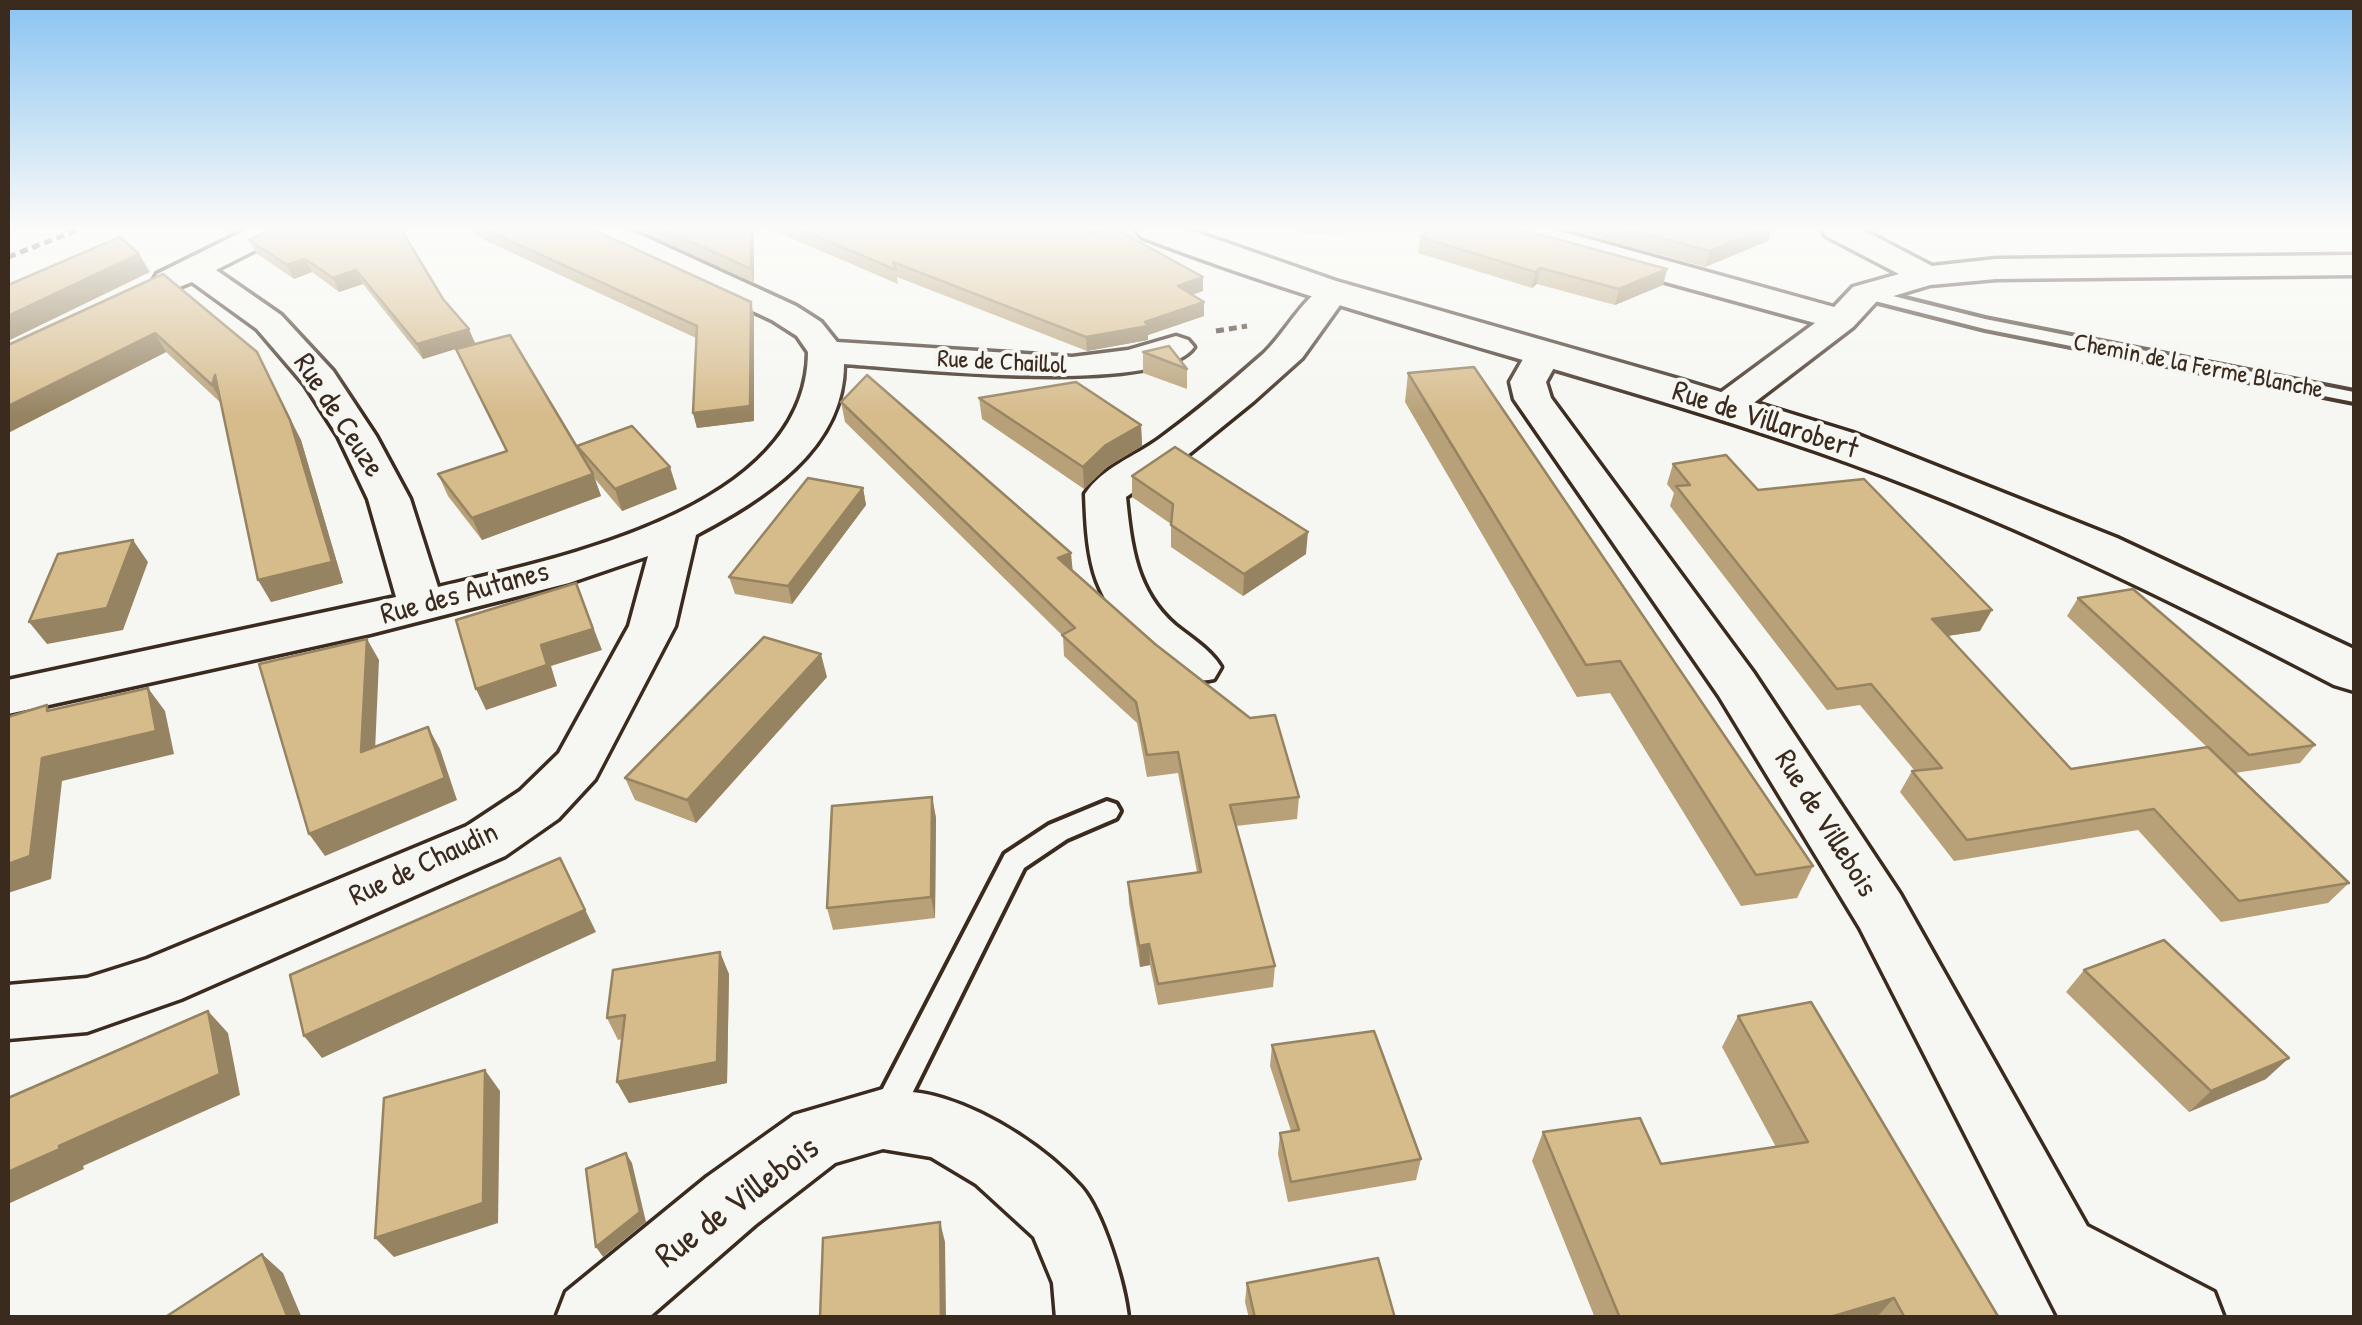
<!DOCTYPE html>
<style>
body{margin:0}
#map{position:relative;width:2362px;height:1325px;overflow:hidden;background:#f6f6f2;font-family:"Patrick Hand",sans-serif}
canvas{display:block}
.frame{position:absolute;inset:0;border:10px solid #3b2a1e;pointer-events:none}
</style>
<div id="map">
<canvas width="2362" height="1325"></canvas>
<div class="frame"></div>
</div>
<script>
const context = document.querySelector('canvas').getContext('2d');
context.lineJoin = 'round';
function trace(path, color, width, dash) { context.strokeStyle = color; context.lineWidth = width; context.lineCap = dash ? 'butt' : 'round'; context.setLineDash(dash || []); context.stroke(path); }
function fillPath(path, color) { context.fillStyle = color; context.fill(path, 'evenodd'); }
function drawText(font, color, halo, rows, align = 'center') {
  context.font = font + ' "Patrick Hand",sans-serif'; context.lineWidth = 8; context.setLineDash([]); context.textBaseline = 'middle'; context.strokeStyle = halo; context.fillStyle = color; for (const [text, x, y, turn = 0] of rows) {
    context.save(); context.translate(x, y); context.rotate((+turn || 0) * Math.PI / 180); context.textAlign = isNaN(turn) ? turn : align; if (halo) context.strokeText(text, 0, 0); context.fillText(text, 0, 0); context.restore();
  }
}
const service = new Path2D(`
 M 1096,229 L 1115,229 L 1108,233 Z
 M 1865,289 L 1985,319 L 2354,392 L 2354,402 L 1985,329 L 1859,297 L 1859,291 Z
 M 1107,801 L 1116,804 L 1120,811 L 1116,818 L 1067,839 L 1024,868 L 896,1126 L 885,1130 L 874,1126 L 870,1116 L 874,1106 L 1005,854 L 1049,825 Z`);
const minor = new Path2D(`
 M 248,229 L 287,229 L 283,236 L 216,270 L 281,315 L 333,371 L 376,436 L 410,499 L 438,587 C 558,559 807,509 808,352 L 797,336 L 772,320 L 591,236 L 587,229 L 628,229 L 796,306 L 821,322 L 837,342 L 1072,357 L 1128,350 L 1176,336 L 1188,340 L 1194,347 C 1159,397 905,368 844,364 C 844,450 763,499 696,535 L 675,626 L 595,779 L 558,819 L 505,856 L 181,999 L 87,1032 L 8,1039 L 8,985 L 87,978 L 147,959 L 467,826 L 520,791 L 559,753 L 629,626 L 648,556 L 569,583 L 370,634 L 8,714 L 8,680 L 396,597 L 368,499 L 338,436 L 305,385 L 257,329 L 192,282 L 169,291 L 157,288 L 153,281 L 157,274 Z
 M 1494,229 L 1550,229 L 1578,236 L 1834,307 L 1853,287 L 1899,274 L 1826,236 L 1822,229 L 1861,229 L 1932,266 L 1996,259 L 2354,255 L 2354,275 L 1996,279 L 1930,285 L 1877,301 L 1853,327 L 1738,415 L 1725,418 L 1712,415 L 1706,407 L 1712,399 L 1815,323 L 1498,236 Z
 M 1331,284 L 1343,287 L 1348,294 L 1302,358 L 1254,401 L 1185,457 L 1126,497 C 1131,546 1136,591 1175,625 C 1191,638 1210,649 1221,667 L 1214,679 C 1165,692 1106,615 1094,572 C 1087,547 1086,520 1085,494 C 1103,467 1134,457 1159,439 C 1195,413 1229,384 1262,355 C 1283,337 1307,290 1331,284 Z
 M 1543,344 L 1556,347 L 1561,355 L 1546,382 L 1551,398 L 1753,672 L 1900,894 L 2087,1226 L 2214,1292 L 2224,1318 L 2059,1318 L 1860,928 L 1719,696 L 1514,399 L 1510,382 L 1530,347 Z
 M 883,1089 C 903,1091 925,1092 945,1099 C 993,1114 1047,1149 1081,1187 C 1103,1212 1125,1285 1128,1318 L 1056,1318 L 1053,1283 L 1034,1237 L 976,1184 L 931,1157 L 883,1149 L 835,1163 L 755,1225 L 648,1318 L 556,1318 L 566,1292 L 707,1177 L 794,1115 Z`);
const secondary = new Path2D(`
 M 1136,229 L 1187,229 L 1336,281 L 1682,380 L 1853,433 L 2117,538 L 2354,649 L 2354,691 L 2334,685 C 2167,598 1997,514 1818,452 C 1594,374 1363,322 1141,237 Z`);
trace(service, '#3b2a1e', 8);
trace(minor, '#3b2a1e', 7);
trace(secondary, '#3b2a1e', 7);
trace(new Path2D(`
 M 8,257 L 80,229
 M 1216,331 L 1247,326`), '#3b2a1e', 5, [8, 5]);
fillPath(service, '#f6f6f2');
fillPath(minor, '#f6f6f2');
fillPath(secondary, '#f6f6f2');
fillPath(new Path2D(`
 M 271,229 L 443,299 L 475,343 L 423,359 L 363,284 L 339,292 L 312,272 L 294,279 L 256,253 L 249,240 Z
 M 473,229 L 592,229 L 754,316 L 754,421 L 697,428 L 693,413 L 696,338 L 476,236 Z
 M 637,229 L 754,229 L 754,283 Z
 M 770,229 L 1083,229 L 1203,291 L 1192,294 L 1204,302 L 1204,316 L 1148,335 L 1148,340 L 1087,351 L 897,277 L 898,284 Z
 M 1295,229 L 1520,229 L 1667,269 L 1663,285 L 1615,305 L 1537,284 L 1532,288 L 1418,253 L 1420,237 L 1428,230 L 1308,234 Z
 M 1565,229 L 1772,229 L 1768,241 L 1705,267 Z
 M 163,274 L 301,440 L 343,583 L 271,602 L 221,403 L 166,352 L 8,433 Z
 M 456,349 L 577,448 L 677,489 L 622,511 L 595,479 L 601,496 L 482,540 L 448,496 L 438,474 L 506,451 Z
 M 1143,352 L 1187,369 L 1187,389 L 1143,373 Z
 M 1408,373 L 1813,866 L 1797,898 L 1741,906 L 1610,693 L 1577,697 L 1405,402 Z
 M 979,398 L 1141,425 L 1142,446 L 1107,467 L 1084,489 L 982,419 Z
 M 841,402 L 1073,571 L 1299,797 L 1297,819 L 1236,826 L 1275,966 L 1273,987 L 1158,1005 L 1150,965 L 1140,967 L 1129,903 L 1128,882 L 1197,872 L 1178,773 L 1147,777 L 1137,723 L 1064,656 L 1063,636 L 845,422 Z
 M 1673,464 L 1758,490 L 1980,631 L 1947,636 L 2071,769 L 2207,747 L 2067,616 L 2078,598 L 2315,745 L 2300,763 L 2235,773 L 2349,883 L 2328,903 L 2221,922 L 2138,830 L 1954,861 L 1900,792 L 1912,771 L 1915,771 L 1860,705 L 1827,710 L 1670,506 L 1674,493 L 1667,484 Z
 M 1132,476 L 1306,554 L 1243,596 L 1171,547 L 1171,524 L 1132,497 Z
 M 863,488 L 866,505 L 792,604 L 735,594 L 729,577 Z
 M 827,677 L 696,823 L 635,800 L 625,778 Z
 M 932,797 L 936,818 L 935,918 L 833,930 L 827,908 Z
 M 2084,970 L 2266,1079 L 2189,1112 L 2066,992 Z
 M 729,974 L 727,1083 L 629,1103 L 617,1082 L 622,1039 L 618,1040 L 607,1018 Z
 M 1738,1016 L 1999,1318 L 1595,1318 L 1532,1161 L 1543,1132 L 1661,1164 L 1776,1147 L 1722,1047 Z
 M 1272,1045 L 1421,1159 L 1416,1180 L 1288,1202 L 1278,1154 L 1280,1133 L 1291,1131 L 1270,1066 Z
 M 1247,1283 L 1395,1318 L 1249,1318 L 1245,1302 Z`), '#b8a178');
fillPath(new Path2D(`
 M 225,229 L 238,229 L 227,234 Z
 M 751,229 L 754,229 L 754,283 L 751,269 Z
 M 1763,229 L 1772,229 L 1768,241 L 1705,267 L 1710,251 Z
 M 139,254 L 150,272 L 8,341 L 8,316 Z
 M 305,259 L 312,272 L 294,279 L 287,265 Z
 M 1540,268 L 1537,284 L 1532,288 L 1535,272 Z
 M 1667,269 L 1663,285 L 1615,305 L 1619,289 Z
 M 356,270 L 363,284 L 339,292 L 333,278 Z
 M 1203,277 L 1203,291 L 1178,300 L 1178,286 Z
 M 751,302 L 754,316 L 754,421 L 697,428 L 693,413 Z
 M 1204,302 L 1204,316 L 1148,335 L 1148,340 L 1087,351 L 1086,337 L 1145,322 Z
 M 469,329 L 475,343 L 423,359 L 417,344 Z
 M 155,333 L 166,352 L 8,433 L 8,406 Z
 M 267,372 L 301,440 L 343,583 L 271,602 L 258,580 Z
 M 215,375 L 223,404 L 212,385 Z
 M 1141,425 L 1142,446 L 1107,467 L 1084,489 L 1083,467 L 1106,445 Z
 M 670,467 L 677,489 L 622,511 L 615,489 Z
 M 593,474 L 601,496 L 482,540 L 472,518 Z
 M 863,488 L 866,505 L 792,604 L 788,586 Z
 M 1308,532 L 1306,554 L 1243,596 L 1244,574 Z
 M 133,540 L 148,562 L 123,630 L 47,644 L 29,622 Z
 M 1071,553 L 1073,574 L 1058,558 Z
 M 576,583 L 602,650 L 551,666 L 557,686 L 486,710 L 476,689 L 541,645 Z
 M 1992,610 L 1980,631 L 1921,640 L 1932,619 Z
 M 367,639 L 379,660 L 374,774 L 361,752 Z
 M 821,654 L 827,677 L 696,823 L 687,800 Z
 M 148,688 L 165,711 L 174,754 L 62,781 L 51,879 L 8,893 L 8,864 L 42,758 Z
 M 428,727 L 440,749 L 457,800 L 325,856 L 309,834 Z
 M 932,797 L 936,818 L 935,918 L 931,897 Z
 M 560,858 L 596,932 L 322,1058 L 304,1036 Z
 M 1149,944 L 1150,965 L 1140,967 L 1139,946 Z
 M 720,952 L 729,974 L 727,1083 L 629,1103 L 617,1082 Z
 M 208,1011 L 228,1033 L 240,1095 L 83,1166 L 84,1169 L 8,1204 L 8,1172 Z
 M 2289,1058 L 2266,1079 L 2189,1112 L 2211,1091 Z
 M 485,1070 L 500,1091 L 498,1223 L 394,1257 L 375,1238 Z
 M 626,1153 L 632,1163 L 646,1222 L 603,1257 L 596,1247 Z
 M 940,1222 L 945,1242 L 946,1318 L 941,1318 Z
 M 262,1254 L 283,1273 L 302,1318 L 288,1318 Z
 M 1894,1298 L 1876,1318 L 1827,1318 Z`), '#968361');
const building = new Path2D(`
 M 271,229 L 401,229 L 443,299 L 469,329 L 417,344 L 356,270 L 333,278 L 305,259 L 287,265 L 249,240 Z
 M 484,229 L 592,229 L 751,302 L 750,406 L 693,413 L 697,326 Z
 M 663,229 L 751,229 L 751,269 Z
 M 799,229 L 1083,229 L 1094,234 L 1105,229 L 1116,229 L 1203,277 L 1178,286 L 1204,302 L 1145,322 L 1148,326 L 1086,337 L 893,262 L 896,270 Z
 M 1429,229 L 1520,229 L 1667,269 L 1619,289 L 1540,268 L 1535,272 L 1420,237 Z
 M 1627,229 L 1763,229 L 1710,251 Z
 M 120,237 L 139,254 L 8,316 L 8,285 Z
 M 163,274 L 257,352 L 290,420 L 332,562 L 258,580 L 215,375 L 212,385 L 155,333 L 8,406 L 8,345 Z
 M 510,335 L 593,474 L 472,518 L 438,474 L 507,451 L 456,349 Z
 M 1169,346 L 1187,369 L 1143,352 Z
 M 1474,367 L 1813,866 L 1756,875 L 1620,661 L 1586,665 L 1408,373 Z
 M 867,375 L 1071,553 L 1058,558 L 1155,644 L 1250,718 L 1275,715 L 1299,797 L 1230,805 L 1275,966 L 1158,984 L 1149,944 L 1139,946 L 1128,882 L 1201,872 L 1178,752 L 1147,755 L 1136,702 L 1062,635 L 1075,628 L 841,402 Z
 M 1076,382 L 1141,425 L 1106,445 L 1083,467 L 979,398 Z
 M 632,426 L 670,467 L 615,489 L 577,446 Z
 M 1175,447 L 1308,532 L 1244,574 L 1171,525 L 1173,504 L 1132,476 Z
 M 1726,455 L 1758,490 L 1864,479 L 1992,610 L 1932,619 L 2071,769 L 2208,747 L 2349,883 L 2239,901 L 2154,809 L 1967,840 L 1912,771 L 1942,768 L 1871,684 L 1837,689 L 1676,486 L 1690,485 L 1673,464 Z
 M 808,478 L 863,488 L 788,586 L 729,577 Z
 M 133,540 L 107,608 L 29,622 L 58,554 Z
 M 576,583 L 593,629 L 541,645 L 547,665 L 476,689 L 456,620 Z
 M 2133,589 L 2315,745 L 2249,755 L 2078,598 Z
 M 764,637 L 821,654 L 687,800 L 625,778 Z
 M 367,639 L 361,752 L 428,727 L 445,778 L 309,834 L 259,664 Z
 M 148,688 L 156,731 L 42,758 L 30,856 L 8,864 L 8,717 L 47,705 L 47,711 Z
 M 932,797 L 931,897 L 827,908 L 832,806 Z
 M 560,858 L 585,910 L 304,1036 L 290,975 Z
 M 2164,940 L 2289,1058 L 2211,1091 L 2084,970 Z
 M 720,952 L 717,1062 L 617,1082 L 625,1015 L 607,1018 L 613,970 Z
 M 1811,1002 L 1999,1318 L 1905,1318 L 1894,1298 L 1827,1318 L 1620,1318 L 1543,1132 L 1640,1118 L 1661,1164 L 1808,1142 L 1738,1016 Z
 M 208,1011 L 220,1074 L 59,1146 L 60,1149 L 8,1172 L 8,1098 Z
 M 1374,1031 L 1421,1159 L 1291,1182 L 1280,1133 L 1299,1130 L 1272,1045 Z
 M 485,1070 L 483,1203 L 375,1238 L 384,1098 Z
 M 626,1153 L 640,1212 L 596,1247 L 586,1169 Z
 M 940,1222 L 941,1318 L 820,1318 L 823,1238 Z
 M 262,1254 L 288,1318 L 164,1318 Z
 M 1378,1258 L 1395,1318 L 1255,1318 L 1247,1283 Z`);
fillPath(building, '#d6bb8b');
trace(building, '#968361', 2.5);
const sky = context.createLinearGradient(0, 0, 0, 415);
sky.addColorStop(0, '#8ac3f1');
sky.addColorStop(0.55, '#fbfbf9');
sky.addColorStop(1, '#fbfbf900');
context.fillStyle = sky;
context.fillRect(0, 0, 2362, 415);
drawText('25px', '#3b2a1e', '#f6f6f2', [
 ["Rue de Chaillol",1002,363,3],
 ["Chemin de la Ferme Blanche",2198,367,11]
]);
drawText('30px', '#3b2a1e', '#f6f6f2', [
 ["Rue de Ceuze",338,416,57],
 ["Rue de Villarobert",1765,421,18],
 ["Rue des Autanes",465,594,-15],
 ["Rue de Villebois",1825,824,58],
 ["Rue de Chaudin",424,865,-25]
]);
drawText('35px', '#3b2a1e', '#f6f6f2', [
 ["Rue de Villebois",738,1203,-37]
]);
</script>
